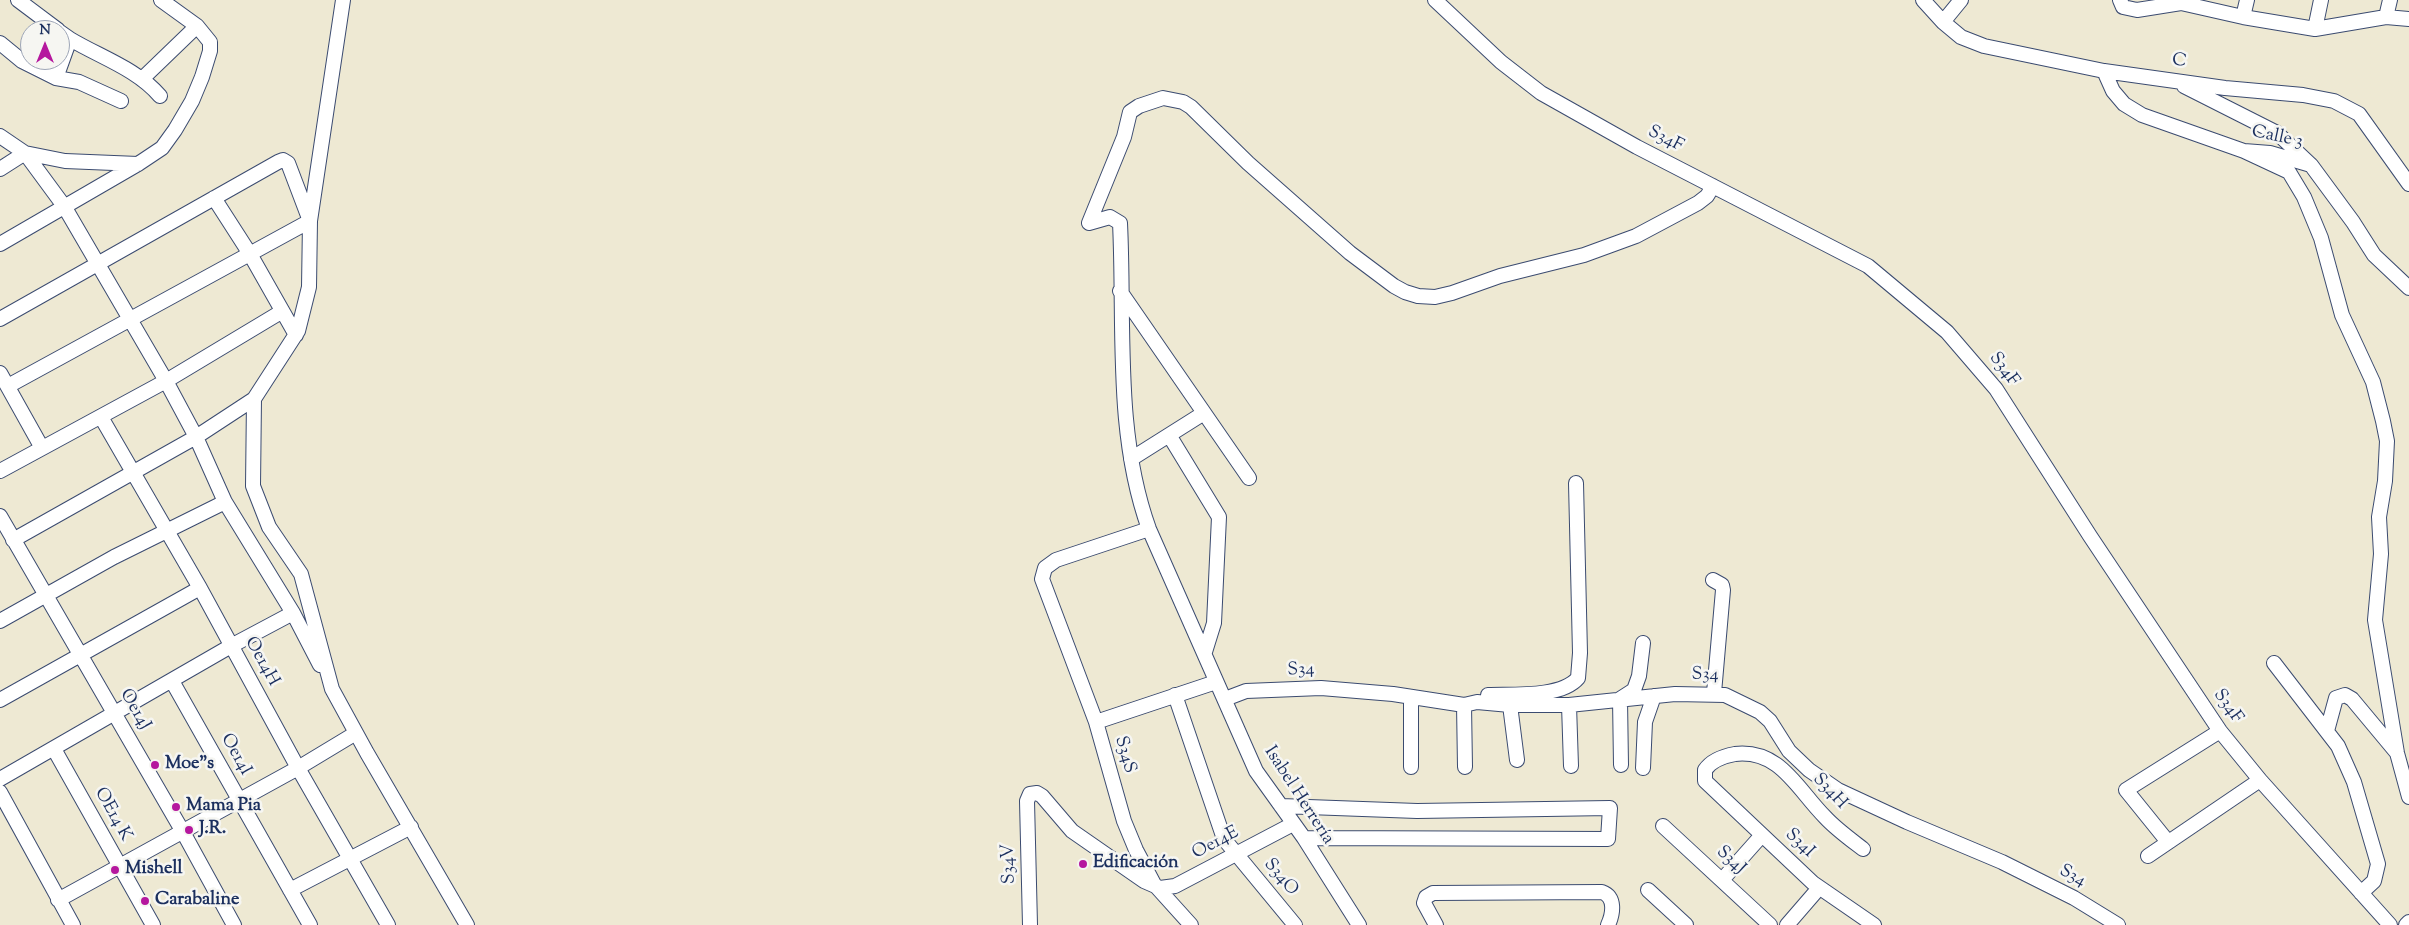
<!DOCTYPE html>
<meta charset="utf-8">
<style>
body{margin:0}
#map{position:relative;width:2409px;height:925px;overflow:hidden;background:#eee9d3;font-family:"Sorts Mill Goudy",serif}
canvas{display:block}
.north{position:absolute;left:20px;top:20px;width:50px;height:50px;box-sizing:border-box;background:#f6f6f2;border:1px solid #9ea6b7;border-radius:50%;rotate:0deg;font-size:14px;font-weight:700;line-height:20px;text-align:center;color:#1b2f5e}
.north::after{content:'';display:block;margin:auto;width:18px;height:22px;background:#b5179e;clip-path:polygon(50% 0,100% 100%,50% 72%,0 100%)}
</style>
<div id="map">
<canvas width="2409" height="925"></canvas>
<div class="north">N</div>
</div>
<script>
const context = document.querySelector('canvas').getContext('2d');
context.lineJoin = 'round';
function trace(path, color, width, dash) { context.strokeStyle = color; context.lineWidth = width; context.lineCap = dash ? 'butt' : 'round'; context.setLineDash(dash || []); context.stroke(path); }
function drawText(font, color, halo, rows, align = 'center') {
  context.font = font + ' "Sorts Mill Goudy",serif'; context.lineWidth = 5; context.setLineDash([]); context.textBaseline = 'middle'; context.strokeStyle = halo; context.fillStyle = color; for (const [text, x, y, turn = 0] of rows) {
    context.save(); context.translate(x, y); context.rotate((+turn || 0) * Math.PI / 180); context.textAlign = isNaN(turn) ? turn : align; if (halo) context.strokeText(text, 0, 0); context.fillText(text, 0, 0); context.restore();
  }
}
const minor = new Path2D(`
 M 18,0 L 58,30
 M 1435,0 L 1501,62 L 1541,93 L 1637,147 L 1868,266 L 1947,332 L 1996,389 L 2090,536 L 2220,731 L 2260,780 L 2390,925
 M 1923,0 L 1943,22 L 1961,37 L 1984,46 L 2104,71 L 2225,88 L 2303,95 L 2334,101 L 2359,114 L 2409,184
 M 2120,0 L 2123,7 L 2137,10 L 2181,3 L 2243,17 L 2315,29 L 2386,17 L 2409,19
 M 2243,17 L 2247,0
 M 2386,17 L 2390,0
 M 1943,22 L 1961,0
 M 2315,29 L 2321,0
 M 70,39 C 100,57 137,69 160,96
 M 0,43 L 22,61 L 56,78 L 79,82 L 121,101
 M 2104,71 L 2113,91 L 2124,104 L 2142,115 L 2244,151 L 2270,153 L 2311,165 L 2353,222 L 2374,255 L 2409,288
 M 56,78 L 70,39 L 60,32
 M 142,79 L 197,26
 M 2184,86 L 2277,133 L 2311,165
 M 0,136 L 25,153 L 64,206 L 166,381 L 196,437 L 225,502 L 293,613 L 320,665
 M 2244,151 L 2289,172 L 2304,197 L 2321,238 L 2342,315 L 2373,382 L 2383,421 L 2387,441 L 2385,481 L 2379,517 L 2381,554 L 2375,620 L 2397,753 L 2409,797
 M 0,169 L 25,153 L 65,161 L 138,164
 M 214,198 L 250,254 L 296,335
 M 0,244 L 138,164 L 162,148 L 175,130 L 192,101 L 202,77 L 210,51 L 210,42 L 197,26 L 161,0
 M 1120,291 L 1249,478
 M 0,319 L 278,162 L 283,160 L 288,163 L 310,221 L 309,287 L 298,331 L 254,399 L 253,486 L 269,527 L 301,574 L 332,689 L 367,753 L 467,925
 M 0,373 L 42,448
 M 8,386 L 310,221 L 343,0
 M 101,417 L 200,588 L 298,768 L 388,925
 M 1169,435 L 1219,517 L 1214,623 L 1205,652
 M 1131,459 L 1204,413
 M 0,471 L 166,381 L 281,312
 M 0,516 L 183,832 L 234,925
 M 1149,529 L 1056,560 L 1045,568 L 1042,579 L 1096,722 L 1124,821 L 1136,850 L 1154,884 L 1191,925
 M 13,540 L 196,437 L 254,399
 M 1713,580 L 1722,585 L 1723,590 L 1714,693
 M 0,621 L 114,557 L 225,502
 M 2274,663 L 2338,746 L 2354,782 L 2378,864 L 2374,881 L 2361,893
 M 172,681 L 310,925
 M 1175,695 L 1224,839 L 1295,925
 M 1488,695 C 1512,694 1561,698 1578,678 L 1580,653 L 1576,483
 M 1411,697 L 1411,767
 M 1225,699 L 1246,691 L 1321,688 L 1393,694 L 1464,705 L 1477,702 L 1510,705 L 1569,705 L 1675,694 L 1725,695 L 1760,712 L 1770,721 L 1789,751 L 1809,770 L 1838,790 L 1907,822 L 2002,862 L 2074,898 L 2118,925
 M 0,700 L 200,588
 M 1464,705 L 1465,767
 M 1510,705 L 1517,760
 M 1569,705 L 1571,766
 M 1096,722 L 1216,682
 M 2327,731 L 2336,698 L 2345,695 L 2352,699 L 2397,753
 M 54,749 L 153,925
 M 1621,765 L 1620,699 L 1634,690 L 1639,676 L 1643,643
 M 1643,768 L 1645,722 L 1654,696
 M 0,779 L 231,646 L 293,613
 M 0,792 L 73,925
 M 1281,806 L 1417,811 L 1610,808 L 1608,839 L 1304,838
 M 1663,826 L 1770,925
 M 2168,842 L 2126,790 L 2220,731
 M 1863,849 C 1850,839 1836,829 1825,817 C 1797,789 1780,749 1735,754 C 1724,756 1711,761 1705,770 L 1705,781 L 1813,883 L 1874,925
 M 2148,856 L 2260,780
 M 1722,880 L 1762,835
 M 290,890 L 411,827
 M 1648,890 L 1686,925
 M 58,900 L 298,768 L 356,733
 M 1030,925 L 1027,801 L 1030,794 L 1037,793 L 1042,796 L 1072,831 L 1144,881 L 1160,888 L 1175,886 L 1293,824
 M 1359,925 L 1304,838 L 1256,771 L 1149,529 C 1114,432 1125,325 1120,223 L 1110,217 L 1089,223 L 1124,137 L 1130,112 L 1139,106 L 1163,98 L 1183,102 L 1191,107 L 1248,163 L 1350,253 L 1394,286 L 1405,292 L 1418,296 L 1435,297 L 1452,293 L 1500,276 L 1584,255 L 1636,236 L 1698,203 L 1707,196 L 1713,186
 M 1436,925 L 1424,903 L 1426,897 L 1433,893 L 1602,892 C 1616,897 1613,914 1608,925
 M 1787,925 L 1819,888
 M 2406,925 L 2409,922`);
trace(minor, '#3b4b70', 16);
trace(minor, '#fff', 14);
for (const [x, y, r, color] of [
 [155,765,5,"#b5179e"],
 [176,807,5,"#b5179e"],
 [189,830,5,"#b5179e"],
 [1083,864,5,"#b5179e"],
 [115,870,5,"#b5179e"],
 [145,901,5,"#b5179e"]
]) { const dot = new Path2D(); dot.arc(x, y, r, 0, 2 * Math.PI); context.fillStyle = color; context.fill(dot); trace(dot, '#f6f6f2', 2); }
drawText('18px', '#1b2f5e', '#f6f6f2', [
 ["C",2179,62,8],
 ["Calle 3",2277,138,12],
 ["S34F",1665,140,27],
 ["S34F",2003,370,53],
 ["Oe14H",261,662,61],
 ["S34",1301,671,-2],
 ["S34",1705,676,1],
 ["S34F",2227,707,54],
 ["Oe14J",134,710,60],
 ["Oe14I",235,755,61],
 ["S34S",1124,755,74],
 ["S34H",1829,792,47],
 ["Isabel Herrería",1298,796,57],
 ["OE14 K",112,815,61],
 ["Oe14E",1216,844,-28],
 ["S34I",1799,844,44],
 ["S34J",1730,861,43],
 ["S34V",1010,864,-92],
 ["S34",2072,877,28],
 ["S34O",1280,878,50]
]);
drawText('bold 18px', '#1b2f5e', '#f6f6f2', [
 ["Moe\"s",165,765],
 ["Mama Pia",186,807],
 ["J.R.",199,830],
 ["Edificación",1093,864],
 ["Mishell",125,870],
 ["Carabaline",155,901]
], 'left');
</script>
